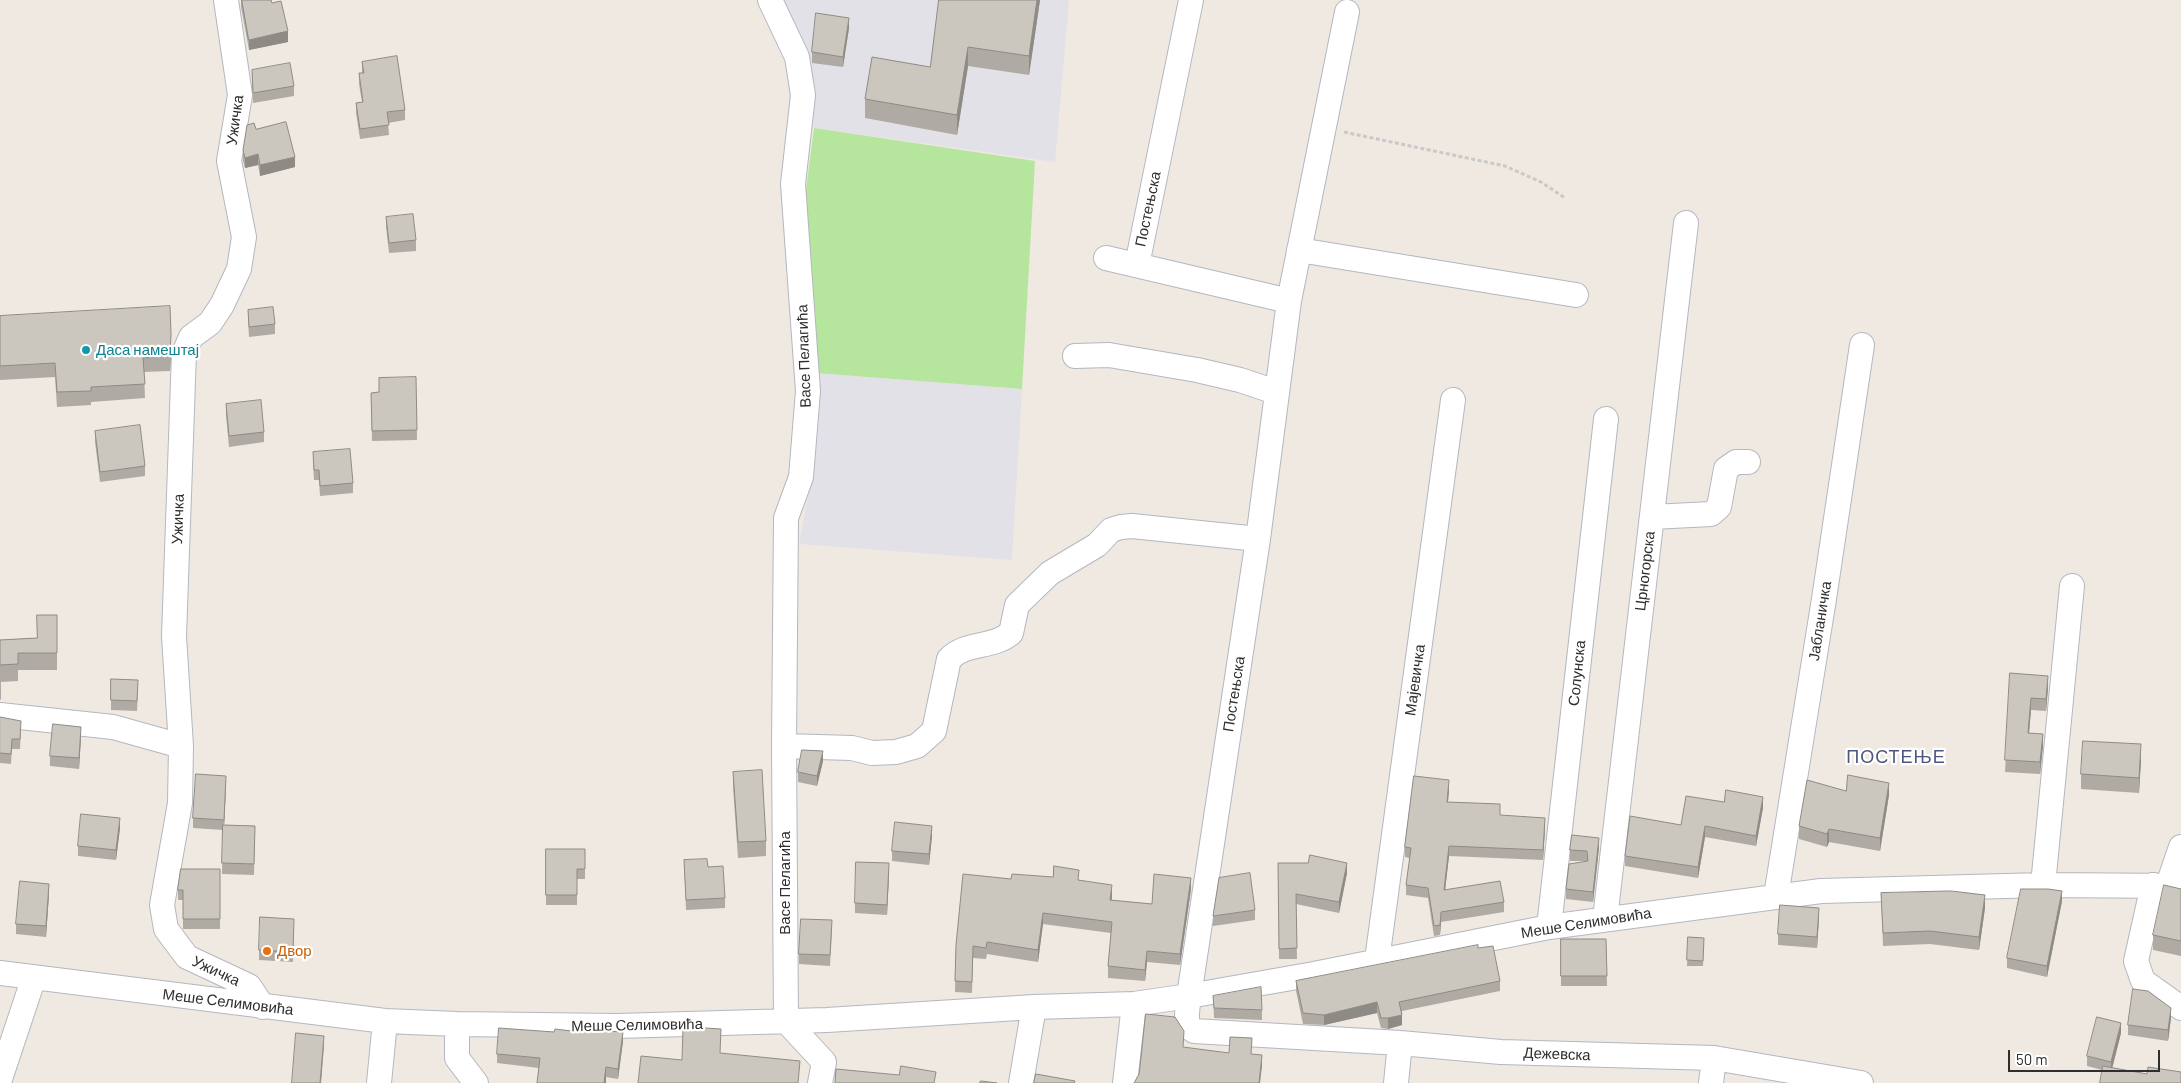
<!DOCTYPE html>
<meta charset="utf-8">
<style>
body{margin:0}
#map{position:relative;width:2181px;height:1083px;overflow:hidden;background:#efe9e1;font-family:Barlow,sans-serif}
canvas{display:block}
.scale{position:absolute;left:2008px;top:1050px;width:152px;height:22px;box-sizing:border-box;border:2px solid #2e2e2e;border-top:0;padding-left:6px;font-size:15px;line-height:18px;white-space:nowrap;color:#2e2e2e;-webkit-text-stroke:4px #fff;paint-order:stroke}
</style>
<div id="map">
<canvas width="2181" height="1083"></canvas>
<div class="scale">50 m</div>
</div>
<script>
const context = document.querySelector('canvas').getContext('2d');
context.lineJoin = 'round';
function fillPath(path, color) { context.fillStyle = color; context.fill(path, 'evenodd'); }
function trace(path, color, width, dash) { context.strokeStyle = color; context.lineWidth = width; context.lineCap = dash ? 'butt' : 'round'; context.setLineDash(dash || []); context.stroke(path); }
function drawText(font, color, halo, rows, align = 'center') {
  context.font = font + ' Barlow,sans-serif'; context.lineWidth = 4.5; context.setLineDash([]); context.textBaseline = 'middle'; context.strokeStyle = halo; context.fillStyle = color; for (const [text, x, y, turn = 0] of rows) {
    context.save(); context.translate(x, y); context.rotate((+turn || 0) * Math.PI / 180); context.textAlign = isNaN(turn) ? turn : align; if (halo) context.strokeText(text, 0, 0); context.fillText(text, 0, 0); context.restore();
  }
}
fillPath(new Path2D(`
 M 777,0 L 1069,0 L 1055,162 L 814,128 L 805,58 Z
 M 816,373 L 1022,389 L 1012,560 L 799,544 L 812,475 Z`), '#e3e1e8');
fillPath(new Path2D(`
 M 814,128 L 1035,161 L 1022,389 L 816,373 L 802,221 Z`), '#b6e59e');
const minor = new Path2D(`
 M 226,0 L 240,95 L 229,161 L 244,237 L 239,269 L 222,305 L 210,323 L 191,337 L 184,353 L 174,636 L 181,746 L 180,803 L 162,905 L 166,929 L 187,957 L 249,986 L 263,1007
 M 770,0 L 797,57 L 803,95 L 793,184 L 808,391 L 801,477 L 786,518 L 784,746 L 786,1021 L 824,1062 L 820,1083
 M 1347,12 L 1289,301 L 1258,539 L 1189,996 C 1188,1007 1183,1025 1194,1031 L 1400,1043 L 1501,1052 L 1714,1058 L 1861,1083
 M 1299,250 L 1576,295
 M 1106,258 L 1289,301
 M 1137,265 L 1191,0
 M 1075,356 L 1109,355 L 1197,370 L 1240,380 L 1276,392
 M 1652,517 L 1711,514 L 1719,507 L 1726,469 L 1736,462 L 1748,462
 M 0,715 L 113,727 L 181,746
 M 784,746 L 852,748 L 872,753 L 896,752 L 917,746 L 934,731 L 949,659 C 967,641 992,649 1011,633 L 1017,605 L 1050,573 L 1097,545 L 1111,530 L 1121,527 L 1132,526 L 1258,539
 M 2043,885 L 2072,586
 M 2153,885 L 2136,961 L 2143,981 L 2181,1008
 M 2168,885 L 2181,847
 M 1776,896 L 1824,599 L 1862,345
 M 1605,919 L 1686,223
 M 1549,927 L 1606,419
 M 1377,960 L 1453,400
 M 0,973 L 385,1021 L 457,1024 L 617,1026 L 827,1020 L 1034,1007 L 1134,1004 L 1189,996 L 1314,974 L 1549,927 L 1821,891 L 2043,885 L 2181,886
 M 457,1024 L 457,1058 L 476,1083
 M 0,1079 L 34,977
 M 379,1083 L 385,1021
 M 1021,1083 L 1034,1007
 M 1125,1083 L 1134,1004
 M 1396,1083 L 1400,1043
 M 1711,1083 L 1714,1058`);
trace(minor, '#b4b7c1', 26);
trace(new Path2D(`
 M 1344,132 L 1505,166 L 1541,182 L 1565,198`), '#c9c9c9', 3, [4, 2.5]);
trace(minor, '#fff', 24);
fillPath(new Path2D(`
 M 241,0 L 271,0 L 288,42 L 249,50 L 241,7 Z
 M 1040,0 L 1029,75 L 968,66 L 957,135 L 865,118 L 865,99 L 930,67 Z
 M 849,28 L 843,67 L 812,63 L 812,52 Z
 M 362,62 L 405,110 L 405,120 L 388,123 L 389,135 L 360,139 L 356,113 L 356,103 L 362,102 L 359,84 L 359,73 L 362,73 Z
 M 252,70 L 294,86 L 294,96 L 253,103 Z
 M 256,129 L 295,167 L 260,176 L 258,165 L 245,168 L 243,161 L 243,150 Z
 M 386,217 L 416,240 L 416,251 L 389,253 L 386,227 Z
 M 248,310 L 275,324 L 275,334 L 249,337 L 248,320 Z
 M 0,316 L 171,348 L 170,371 L 144,372 L 145,398 L 91,402 L 91,405 L 57,407 L 55,377 L 0,380 Z
 M 416,377 L 417,440 L 372,441 L 371,393 L 379,392 Z
 M 226,404 L 264,432 L 264,442 L 229,447 L 226,415 Z
 M 95,431 L 145,466 L 145,476 L 100,482 L 95,442 Z
 M 313,452 L 353,483 L 353,493 L 320,496 L 319,480 L 314,480 L 313,462 Z
 M 57,615 L 57,670 L 18,670 L 18,681 L 1,682 L 1,699 L 0,700 L 0,640 L 37,638 Z
 M 2010,673 L 2048,688 L 2046,711 L 2031,710 L 2029,733 L 2043,746 L 2040,774 L 2005,772 Z
 M 138,691 L 137,711 L 111,710 L 111,700 Z
 M 0,717 L 21,731 L 20,749 L 12,749 L 11,764 L 0,763 Z
 M 81,737 L 79,769 L 50,766 L 50,756 Z
 M 2141,760 L 2139,793 L 2081,789 L 2081,774 Z
 M 823,761 L 817,786 L 798,782 L 798,772 Z
 M 733,772 L 766,841 L 766,856 L 738,858 L 733,787 Z
 M 226,786 L 224,825 L 255,826 L 254,875 L 222,874 L 223,830 L 193,828 L 193,818 Z
 M 1449,790 L 1448,802 L 1500,815 L 1545,828 L 1543,860 L 1449,856 L 1445,890 L 1504,902 L 1504,912 L 1441,922 L 1440,935 L 1434,936 L 1428,898 L 1406,895 L 1406,885 L 1410,858 L 1405,857 L 1405,847 Z
 M 1889,795 L 1880,851 L 1829,842 L 1827,847 L 1799,839 L 1799,826 Z
 M 1763,808 L 1756,846 L 1705,837 L 1698,878 L 1625,866 L 1625,856 L 1681,825 Z
 M 120,828 L 116,860 L 78,856 L 78,846 Z
 M 932,836 L 929,865 L 892,861 L 892,851 Z
 M 1599,848 L 1593,902 L 1566,899 L 1566,889 L 1586,861 L 1570,861 L 1570,850 Z
 M 546,849 L 585,849 L 585,879 L 577,879 L 577,905 L 546,905 Z
 M 684,860 L 708,867 L 725,898 L 725,908 L 686,910 Z
 M 1278,863 L 1347,873 L 1339,913 L 1296,904 L 1297,959 L 1279,959 Z
 M 220,869 L 220,929 L 183,929 L 183,900 L 178,900 L 178,890 Z
 M 889,874 L 887,915 L 855,913 L 855,903 Z
 M 1011,879 L 1079,880 L 1112,896 L 1112,900 L 1152,904 L 1191,889 L 1180,965 L 1147,962 L 1145,981 L 1108,978 L 1108,966 L 1111,933 L 1043,924 L 1038,962 L 987,954 L 986,959 L 973,958 L 972,993 L 955,992 L 956,945 Z
 M 2181,889 L 2181,956 L 2153,950 L 2153,935 Z
 M 1881,893 L 1985,908 L 1979,950 L 1930,944 L 1883,946 Z
 M 49,894 L 46,937 L 16,934 L 16,924 Z
 M 2062,901 L 2047,977 L 2007,968 L 2007,958 Z
 M 1255,910 L 1255,920 L 1213,926 L 1213,916 Z
 M 1819,918 L 1817,948 L 1778,945 L 1778,934 Z
 M 294,929 L 293,962 L 259,960 L 259,950 Z
 M 832,930 L 830,966 L 799,964 L 799,954 Z
 M 1688,937 L 1704,938 L 1703,966 L 1687,966 Z
 M 1561,939 L 1606,939 L 1607,986 L 1561,986 Z
 M 1478,948 L 1500,981 L 1500,991 L 1402,1011 L 1402,1025 L 1388,1029 L 1381,1028 L 1377,1013 L 1324,1025 L 1303,1024 L 1296,991 L 1296,981 Z
 M 1213,996 L 1262,1010 L 1262,1020 L 1214,1018 Z
 M 2171,1018 L 2168,1041 L 2128,1035 L 2128,1025 Z
 M 2121,1033 L 2112,1068 L 2181,1083 L 2102,1070 L 2087,1066 L 2087,1056 Z
 M 623,1041 L 618,1079 L 606,1077 L 606,1083 L 537,1083 L 539,1068 L 497,1063 L 497,1054 Z`), '#afaba4');
fillPath(new Path2D(`
 M 1037,0 L 1040,0 L 1029,75 L 1029,56 Z
 M 849,18 L 849,28 L 843,67 L 843,57 Z
 M 288,31 L 288,42 L 249,50 L 249,40 Z
 M 968,47 L 968,66 L 957,135 L 957,115 Z
 M 258,154 L 258,165 L 245,168 L 245,158 Z
 M 295,157 L 295,167 L 260,176 L 260,165 Z
 M 171,334 L 171,348 L 170,371 L 170,356 Z
 M 2048,676 L 2048,688 L 2046,711 L 2046,699 Z
 M 2031,698 L 2031,710 L 2028,745 L 2028,733 Z
 M 81,727 L 81,737 L 79,769 L 79,758 Z
 M 2043,734 L 2043,746 L 2040,774 L 2040,762 Z
 M 2141,744 L 2141,760 L 2139,793 L 2139,778 Z
 M 823,751 L 823,761 L 817,786 L 817,776 Z
 M 226,776 L 226,786 L 224,830 L 224,820 Z
 M 1449,780 L 1449,790 L 1447,812 L 1447,802 Z
 M 1889,783 L 1889,795 L 1880,851 L 1880,838 Z
 M 1763,797 L 1763,808 L 1756,846 L 1756,836 Z
 M 120,818 L 120,828 L 116,860 L 116,850 Z
 M 1545,818 L 1545,828 L 1543,860 L 1543,850 Z
 M 932,826 L 932,836 L 929,865 L 929,854 Z
 M 1705,826 L 1705,837 L 1698,878 L 1698,867 Z
 M 1829,829 L 1829,842 L 1827,847 L 1827,834 Z
 M 1599,838 L 1599,848 L 1593,902 L 1593,892 Z
 M 1449,846 L 1449,856 L 1444,900 L 1444,890 Z
 M 889,863 L 889,874 L 887,915 L 887,905 Z
 M 1347,863 L 1347,873 L 1339,913 L 1339,902 Z
 M 1191,878 L 1191,889 L 1180,965 L 1180,954 Z
 M 49,884 L 49,894 L 46,937 L 46,926 Z
 M 1112,885 L 1112,896 L 1110,911 L 1110,900 Z
 M 2062,891 L 2062,901 L 2047,977 L 2047,966 Z
 M 1985,895 L 1985,908 L 1979,950 L 1979,937 Z
 M 1819,908 L 1819,918 L 1817,948 L 1817,937 Z
 M 1441,912 L 1441,922 L 1440,935 L 1440,925 Z
 M 1043,913 L 1043,924 L 1038,962 L 1038,950 Z
 M 1147,951 L 1147,962 L 1145,981 L 1145,970 Z
 M 1377,1002 L 1377,1013 L 1324,1025 L 1324,1015 Z
 M 2171,1008 L 2171,1018 L 2168,1041 L 2168,1030 Z
 M 1402,1015 L 1402,1025 L 1388,1029 L 1388,1018 Z
 M 2121,1023 L 2121,1033 L 2111,1073 L 2111,1062 Z
 M 623,1032 L 623,1041 L 618,1079 L 618,1069 Z
 M 324,1036 L 324,1046 L 321,1083 L 320,1083 Z
 M 1262,1055 L 1262,1066 L 1260,1083 L 1259,1083 Z
 M 606,1067 L 606,1083 L 604,1083 Z`), '#8e8b86');
const building = new Path2D(`
 M 242,0 L 271,0 L 272,3 L 281,1 L 288,31 L 249,40 Z
 M 939,0 L 1037,0 L 1029,56 L 968,47 L 957,115 L 865,99 L 872,57 L 930,67 Z
 M 816,13 L 849,18 L 843,57 L 812,52 Z
 M 397,56 L 405,110 L 387,112 L 389,125 L 360,129 L 356,103 L 363,102 L 359,73 L 364,73 L 362,62 Z
 M 290,63 L 294,86 L 253,93 L 252,70 Z
 M 286,122 L 295,157 L 260,165 L 258,154 L 245,158 L 243,150 L 247,125 L 254,123 L 256,129 Z
 M 413,214 L 416,240 L 389,243 L 386,217 Z
 M 170,306 L 171,334 L 170,356 L 143,358 L 145,384 L 91,387 L 91,391 L 57,392 L 55,363 L 0,366 L 0,316 Z
 M 273,307 L 275,324 L 249,327 L 248,310 Z
 M 416,377 L 417,430 L 372,431 L 371,393 L 379,392 L 379,378 Z
 M 261,400 L 264,432 L 229,436 L 226,404 Z
 M 140,425 L 145,466 L 100,472 L 95,431 Z
 M 350,449 L 353,483 L 320,486 L 319,470 L 314,470 L 313,452 Z
 M 37,615 L 57,615 L 57,653 L 18,653 L 18,664 L 0,665 L 0,640 L 37,638 Z
 M 2010,673 L 2048,676 L 2046,699 L 2031,698 L 2028,733 L 2043,734 L 2040,762 L 2005,760 Z
 M 111,679 L 138,680 L 137,701 L 111,700 Z
 M 0,717 L 21,721 L 20,739 L 12,739 L 11,754 L 0,753 Z
 M 53,724 L 81,727 L 79,758 L 50,756 Z
 M 2083,741 L 2141,744 L 2139,778 L 2081,774 Z
 M 802,750 L 823,751 L 817,776 L 798,772 Z
 M 762,770 L 766,841 L 738,842 L 733,772 Z
 M 196,774 L 226,776 L 224,820 L 193,818 Z
 M 1848,775 L 1889,783 L 1880,838 L 1829,829 L 1827,834 L 1799,826 L 1807,780 L 1846,791 Z
 M 1414,776 L 1449,780 L 1447,802 L 1500,804 L 1500,815 L 1545,818 L 1543,850 L 1449,846 L 1444,890 L 1500,881 L 1504,902 L 1441,912 L 1440,925 L 1434,926 L 1428,888 L 1406,885 L 1411,848 L 1405,847 Z
 M 1726,790 L 1763,797 L 1756,836 L 1705,826 L 1698,867 L 1625,856 L 1630,816 L 1681,825 L 1686,796 L 1724,802 Z
 M 81,814 L 120,818 L 116,850 L 78,846 Z
 M 895,822 L 932,826 L 929,854 L 892,851 Z
 M 223,825 L 255,826 L 254,864 L 222,863 Z
 M 1572,835 L 1599,838 L 1593,892 L 1566,889 L 1569,864 L 1588,861 L 1587,851 L 1570,850 Z
 M 546,849 L 585,849 L 585,869 L 577,869 L 577,895 L 546,895 Z
 M 1310,855 L 1347,863 L 1339,902 L 1296,894 L 1297,948 L 1279,949 L 1278,863 L 1308,863 Z
 M 707,859 L 708,867 L 723,866 L 725,898 L 686,900 L 684,860 Z
 M 856,862 L 889,863 L 887,905 L 855,903 Z
 M 1054,866 L 1079,870 L 1078,880 L 1112,885 L 1110,900 L 1152,904 L 1154,874 L 1191,878 L 1180,954 L 1147,951 L 1145,970 L 1108,966 L 1112,922 L 1043,913 L 1038,950 L 987,942 L 986,948 L 973,946 L 972,982 L 955,981 L 956,945 L 963,874 L 1011,879 L 1012,874 L 1053,877 Z
 M 181,869 L 220,869 L 220,919 L 183,919 L 183,890 L 178,890 Z
 M 1250,873 L 1255,910 L 1213,916 L 1219,878 Z
 M 20,881 L 49,884 L 46,926 L 16,924 Z
 M 2164,885 L 2181,889 L 2181,941 L 2153,935 Z
 M 2021,889 L 2048,889 L 2062,891 L 2047,966 L 2007,958 Z
 M 1951,891 L 1985,895 L 1979,937 L 1930,931 L 1883,933 L 1881,893 Z
 M 1780,905 L 1819,908 L 1817,937 L 1778,934 Z
 M 260,917 L 294,919 L 293,952 L 259,950 Z
 M 801,919 L 832,920 L 830,955 L 799,954 Z
 M 1688,937 L 1704,938 L 1703,961 L 1687,960 Z
 M 1561,939 L 1606,939 L 1607,976 L 1561,976 Z
 M 1478,945 L 1478,948 L 1493,946 L 1500,981 L 1399,1002 L 1402,1015 L 1388,1018 L 1381,1018 L 1377,1002 L 1324,1015 L 1303,1013 L 1296,981 Z
 M 1261,987 L 1262,1010 L 1214,1008 L 1213,996 Z
 M 2133,989 L 2148,991 L 2171,1008 L 2168,1030 L 2128,1025 Z
 M 1146,1014 L 1175,1017 L 1184,1031 L 1183,1047 L 1229,1053 L 1230,1037 L 1252,1038 L 1251,1054 L 1262,1055 L 1259,1083 L 1134,1083 L 1139,1074 Z
 M 2097,1017 L 2121,1023 L 2111,1062 L 2087,1056 Z
 M 690,1027 L 721,1029 L 720,1053 L 800,1061 L 798,1083 L 638,1083 L 641,1056 L 682,1060 L 683,1028 Z
 M 499,1028 L 554,1032 L 555,1029 L 580,1032 L 580,1029 L 623,1032 L 618,1069 L 606,1067 L 604,1083 L 537,1083 L 540,1058 L 497,1054 Z
 M 296,1033 L 324,1036 L 320,1083 L 292,1083 Z
 M 901,1066 L 936,1072 L 934,1083 L 835,1083 L 836,1069 L 899,1075 Z
 M 2103,1066 L 2147,1074 L 2148,1067 L 2181,1072 L 2181,1083 L 2100,1083 Z
 M 1036,1074 L 1075,1081 L 1074,1083 L 1034,1083 Z
 M 981,1081 L 997,1083 L 980,1083 Z`);
fillPath(building, '#cbc7bf');
trace(building, '#8e8b86', 1);
for (const [x, y, r, color] of [
 [86,350,5,"#0f9aa8"],
 [267,951,5,"#e8710a"]
]) { const dot = new Path2D(); dot.arc(x, y, r, 0, 2 * Math.PI); context.fillStyle = color; context.fill(dot); trace(dot, '#fff', 2); }
drawText('15px', '#2e2e2e', '#fff', [
 ["Ужичка",235,120,-82],
 ["Постењска",1148,209,-78],
 ["Васе Пелагића",804,356,-92],
 ["Ужичка",178,519,-88],
 ["Црногорска",1645,571,-83],
 ["Јабланичка",1820,621,-81],
 ["Солунска",1577,673,-84],
 ["Мајевичка",1415,680,-82],
 ["Постењска",1234,694,-81],
 ["Васе Пелагића",785,883,-90],
 ["Меше Селимовића",1586,923,-9],
 ["Ужичка",216,971,25],
 ["Меше Селимовића",228,1002,7],
 ["Меше Селимовића",637,1025,-1],
 ["Дежевска",1557,1054,2]
]);
drawText('15px', '#0d838f', '#fff', [
 ["Даса намештај",96,350]
], 'left');
drawText('15px', '#c56008', '#fff', [
 ["Двор",277,951]
], 'left');
context.letterSpacing = '1px';
drawText('18px', '#4d5680', '#fff', [
 ["ПОСТЕЊЕ",1896,757]
]);
context.letterSpacing = '0px';
</script>
